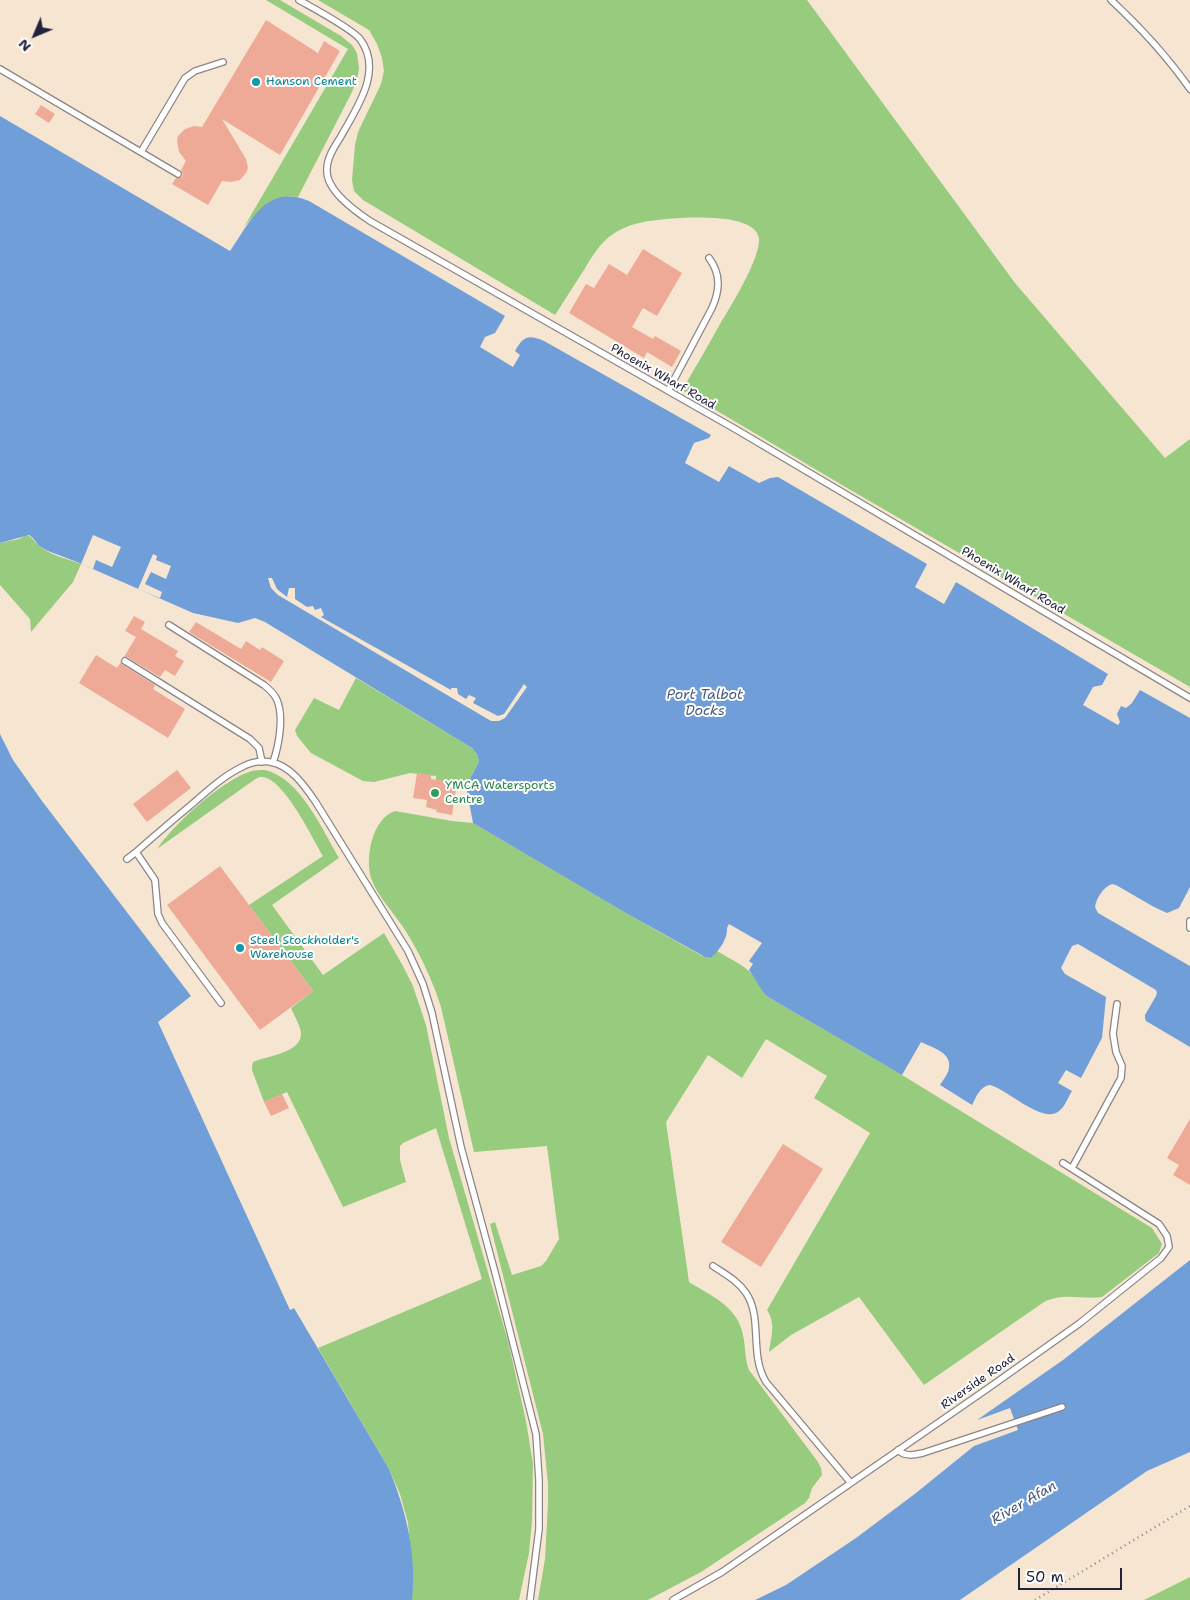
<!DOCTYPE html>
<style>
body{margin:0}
#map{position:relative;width:1190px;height:1600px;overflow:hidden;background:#f6e6d1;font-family:"Shantell Sans",sans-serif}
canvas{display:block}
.north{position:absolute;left:10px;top:10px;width:50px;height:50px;-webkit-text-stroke:4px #fff;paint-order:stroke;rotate:225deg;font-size:14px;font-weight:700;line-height:20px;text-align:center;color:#22223b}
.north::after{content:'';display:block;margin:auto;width:18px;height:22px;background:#22223b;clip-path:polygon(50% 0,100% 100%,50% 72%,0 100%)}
.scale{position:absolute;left:1018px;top:1568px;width:104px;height:22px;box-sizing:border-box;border:2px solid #22223b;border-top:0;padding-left:6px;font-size:15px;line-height:18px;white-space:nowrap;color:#22223b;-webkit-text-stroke:4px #fff;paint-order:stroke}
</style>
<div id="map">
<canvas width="1190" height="1600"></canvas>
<div class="north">N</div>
<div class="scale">50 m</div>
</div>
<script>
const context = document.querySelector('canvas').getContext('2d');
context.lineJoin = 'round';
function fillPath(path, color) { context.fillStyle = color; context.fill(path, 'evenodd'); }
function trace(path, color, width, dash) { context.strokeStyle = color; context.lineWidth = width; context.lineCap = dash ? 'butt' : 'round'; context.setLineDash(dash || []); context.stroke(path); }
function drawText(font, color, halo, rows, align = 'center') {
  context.font = font + ' "Shantell Sans",sans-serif'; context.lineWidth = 4; context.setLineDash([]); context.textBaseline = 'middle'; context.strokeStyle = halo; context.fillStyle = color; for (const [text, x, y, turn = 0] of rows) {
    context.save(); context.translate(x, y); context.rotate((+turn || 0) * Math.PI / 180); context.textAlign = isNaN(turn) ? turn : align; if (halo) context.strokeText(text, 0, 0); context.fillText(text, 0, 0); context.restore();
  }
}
fillPath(new Path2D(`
 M 266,0 L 280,0 L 341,36 L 352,45 L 357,53 L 359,69 L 357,79 L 352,92 L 298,197 C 275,193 259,210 244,227 L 348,49 Z
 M 318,0 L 807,0 L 1015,283 L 1165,458 L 1190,439 L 1190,687 L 842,485 L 682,390 C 695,368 708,346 720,324 C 731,306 760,259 759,239 C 757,209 664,218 644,222 C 632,224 619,229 609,237 C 598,246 591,258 584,270 C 574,285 565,300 555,315 L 363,200 L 354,191 L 352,180 L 355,145 L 358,132 L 381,84 L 384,71 L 382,58 L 377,44 L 369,30 Z
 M 26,535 C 34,537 35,544 42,548 C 53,556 68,559 81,564 L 73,582 L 31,632 L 30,619 L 0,585 L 0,543 L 19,539 Z
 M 356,678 L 472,748 L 477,754 L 479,762 L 466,786 L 436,780 L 436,776 L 410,773 L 374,782 L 363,781 L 311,753 L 297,736 L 295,730 L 314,698 L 339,710 Z
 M 265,770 C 300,778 322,829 339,858 L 272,905 L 323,975 L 384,933 L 403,966 L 413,986 L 426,1025 L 449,1138 L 508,1341 L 526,1421 L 533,1464 L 532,1521 L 529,1553 L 519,1600 L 412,1600 L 412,1566 L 408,1523 L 400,1494 L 389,1469 L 318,1348 L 482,1279 L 436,1128 L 403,1143 L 400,1146 L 400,1160 L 406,1182 L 343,1207 L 287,1092 L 264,1102 L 252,1070 L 252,1066 L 253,1062 C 266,1056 302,1053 301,1033 C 300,1025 294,1015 291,1008 L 313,991 L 249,905 L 323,856 C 313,839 282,775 261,777 C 258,777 256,779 254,780 L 157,849 C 173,825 221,781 249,772 C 254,770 260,770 265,770 Z
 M 395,811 L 452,821 L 473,823 L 624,912 L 702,956 L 711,958 L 717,951 C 728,958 743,964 752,974 C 758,981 761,990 768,997 L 902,1075 L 1152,1228 L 1162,1244 L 1159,1253 L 1102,1297 C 1080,1300 1065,1292 1044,1302 L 924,1385 L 859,1297 L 791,1335 L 769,1352 C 771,1338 776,1323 767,1310 L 870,1133 L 814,1098 L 827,1076 L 766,1039 L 742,1078 L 708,1055 L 666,1122 L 689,1282 C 710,1295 736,1306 742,1331 C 746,1344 744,1357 749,1370 L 818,1462 L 821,1468 L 822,1475 L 812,1488 L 809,1498 L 805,1503 L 701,1572 L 648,1600 L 538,1600 L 545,1559 L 548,1503 L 548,1484 L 543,1434 L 490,1224 L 495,1222 L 512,1275 L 541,1266 L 546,1261 L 559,1239 L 547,1146 L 474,1152 L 441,1007 C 432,979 420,954 405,930 C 395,914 377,896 371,878 C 365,857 372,819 395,811 Z
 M 1190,1577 L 1190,1600 L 1144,1600 Z`), '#97cc7e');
fillPath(new Path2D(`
 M 0,116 L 230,251 C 250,222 266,183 309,201 L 505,316 L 495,333 L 485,337 L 480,347 L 513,367 L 520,355 L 515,351 C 523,337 528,334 544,341 L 711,435 L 709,438 L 694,443 L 685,463 L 719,482 L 729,466 L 759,483 L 770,478 L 778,477 L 927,564 L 915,587 L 944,604 L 956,582 L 1108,674 L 1102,685 L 1093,687 L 1083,705 L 1118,725 L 1120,722 L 1117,714 L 1121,706 L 1126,708 L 1132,703 L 1140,690 L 1190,718 L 1190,887 L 1179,908 L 1167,913 L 1154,907 L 1116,885 L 1112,884 C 1103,887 1096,899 1095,907 L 1098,913 L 1190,966 L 1190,1047 L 1146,1021 L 1145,1018 L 1145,1015 L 1156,996 L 1157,993 L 1156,990 L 1078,944 L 1072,946 L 1061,968 L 1065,974 L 1106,997 L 1102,1038 L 1081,1078 L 1066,1070 L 1058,1083 L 1072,1091 C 1068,1097 1065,1107 1059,1111 C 1043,1125 1007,1089 990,1085 C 980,1086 976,1097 972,1105 L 940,1085 C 943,1080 949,1073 949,1067 C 951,1052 931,1047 921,1042 L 902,1075 L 768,997 C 760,990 756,979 749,970 L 753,964 L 749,961 L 762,943 L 729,924 L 727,928 C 728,938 719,951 711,958 L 705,957 L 624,912 L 473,823 L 466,786 L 479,762 L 477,754 L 472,748 L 265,622 L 255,618 L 238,623 L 193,613 L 77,562 L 48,551 L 39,546 L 33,538 L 29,535 L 0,543 Z
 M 0,734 L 13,760 L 42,801 L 191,996 L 158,1022 L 290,1310 L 294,1308 L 389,1469 C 406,1510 417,1555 412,1600 L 0,1600 Z
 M 1190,1260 L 1190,1452 L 1147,1471 L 960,1600 L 755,1600 L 786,1585 L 856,1538 L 916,1493 L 974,1446 L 1018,1430 L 1010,1408 L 977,1420 L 1063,1360 Z`), '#6f9ed8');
fillPath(new Path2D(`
 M 93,535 L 121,547 L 112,567 L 96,560 L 93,569 L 81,564 Z
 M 153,554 L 157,556 L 156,560 L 171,566 L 166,579 L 151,572 L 145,584 L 162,592 L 160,598 L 138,589 Z
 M 268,578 L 272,578 L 277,589 L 287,597 L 289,588 L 295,588 L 295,599 L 307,607 L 313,606 L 315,610 L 321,608 L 324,615 L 321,617 L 451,690 L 451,688 L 457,688 L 458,694 L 466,699 L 469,695 L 476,698 L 473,703 L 494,714 L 498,716 L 504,714 L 524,684 L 527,687 L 505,718 L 499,721 L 491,721 L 278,595 L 271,588 Z`), '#f6e6d1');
fillPath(new Path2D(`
 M 266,20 L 318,53 L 324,41 L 340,51 L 280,155 L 222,119 L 246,159 L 248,168 L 246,173 L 240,180 L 231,182 L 222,181 L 208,205 L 172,184 L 176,178 L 182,177 L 183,174 L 181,170 L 186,161 L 179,152 L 177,141 L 178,136 L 185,129 L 194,126 L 202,127 Z
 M 41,105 L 55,114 L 49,123 L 35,114 Z
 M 643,249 L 682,273 L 657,316 L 643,308 L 632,327 L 653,339 L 655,336 L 681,351 L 672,367 L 647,352 L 644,358 L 569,313 L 586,284 L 594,288 L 609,264 L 627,275 Z
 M 134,616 L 145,622 L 141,629 L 178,651 L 175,656 L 184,661 L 175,676 L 165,670 L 160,677 L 127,657 L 124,657 L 136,637 L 125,631 Z
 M 196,622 L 241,649 L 246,641 L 260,650 L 262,647 L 284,661 L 271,682 L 189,632 Z
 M 96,655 L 117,668 L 121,662 L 123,665 L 155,685 L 153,689 L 185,709 L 168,738 L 79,683 Z
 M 177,770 L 191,788 L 147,822 L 133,804 Z
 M 417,773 L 431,775 L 431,779 L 457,783 L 452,815 L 436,812 L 437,810 L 426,807 L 427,800 L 413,798 Z
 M 220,866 L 313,991 L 260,1030 L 167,905 Z
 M 282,1094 L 289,1108 L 271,1116 L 264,1102 Z
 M 1190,1119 L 1190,1185 L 1173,1175 L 1179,1165 L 1167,1158 Z
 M 783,1144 L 823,1169 L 761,1267 L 721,1242 Z`), '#eeaa96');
const lane = new Path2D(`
 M 299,0 C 313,8 351,28 360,39 C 384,71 356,109 340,138 C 334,147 327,158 327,169 C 325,190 355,211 370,221 L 737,430 L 1190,698
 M 1111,0 C 1140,27 1167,56 1190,89
 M 0,69 L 178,174
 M 141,152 L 185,78 L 195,71 L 223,62
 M 668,391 L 712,308 C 720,290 721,274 709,258
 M 169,625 L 264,685 C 269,689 274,693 277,700 C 284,716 279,746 273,762
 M 125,661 L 250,739 L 259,748 L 262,762
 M 127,859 L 136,852
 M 1190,921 L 1190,928
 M 221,1003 L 162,923 L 158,914 L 155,880 L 136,852 C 154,836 173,820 191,805 C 206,792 222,777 240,768 C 249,763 260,760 270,762 C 290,765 304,785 315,801 L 408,951 L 423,984 L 432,1013 L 461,1147 L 496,1276 L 536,1434 L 539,1480 L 539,1529 L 530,1600
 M 1072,1168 L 1121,1078 L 1122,1066 L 1116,1052 L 1113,1034 L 1117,1004
 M 713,1266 C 725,1274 738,1281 746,1293 C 763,1318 749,1354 766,1382 L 850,1482
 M 898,1450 C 905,1457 914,1455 923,1453 L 1062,1407
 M 673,1600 L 722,1572 L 987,1389 L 1080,1323 L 1161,1258 L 1169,1247 L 1167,1236 L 1159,1224 L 1063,1163`);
trace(lane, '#8c8486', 8);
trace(new Path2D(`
 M 1035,1600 L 1190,1506`), '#8c8486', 2.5, [1, 4]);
trace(lane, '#fff', 5.5);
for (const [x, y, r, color] of [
 [256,82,5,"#0f9aa8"],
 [435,793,5,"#2e9e5b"],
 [240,948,5,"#0f9aa8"]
]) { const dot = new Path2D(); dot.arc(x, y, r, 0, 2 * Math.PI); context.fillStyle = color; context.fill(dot); trace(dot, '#fff', 2); }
drawText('12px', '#0d838f', '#fff', [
 ["Hanson Cement",266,82],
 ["Steel Stockholder's",250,941],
 ["Warehouse",250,955]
], 'left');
drawText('12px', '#22223b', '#fff', [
 ["Phoenix Wharf Road",663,377,30],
 ["Phoenix Wharf Road",1013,581,31],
 ["Riverside Road",978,1382,-35]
]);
drawText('12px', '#27864d', '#fff', [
 ["YMCA Watersports",445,786],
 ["Centre",445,800]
], 'left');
drawText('italic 14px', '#455a82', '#fff', [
 ["Port Talbot",705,695],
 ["Docks",705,711],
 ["River Afan",1024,1503,-30]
]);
</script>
